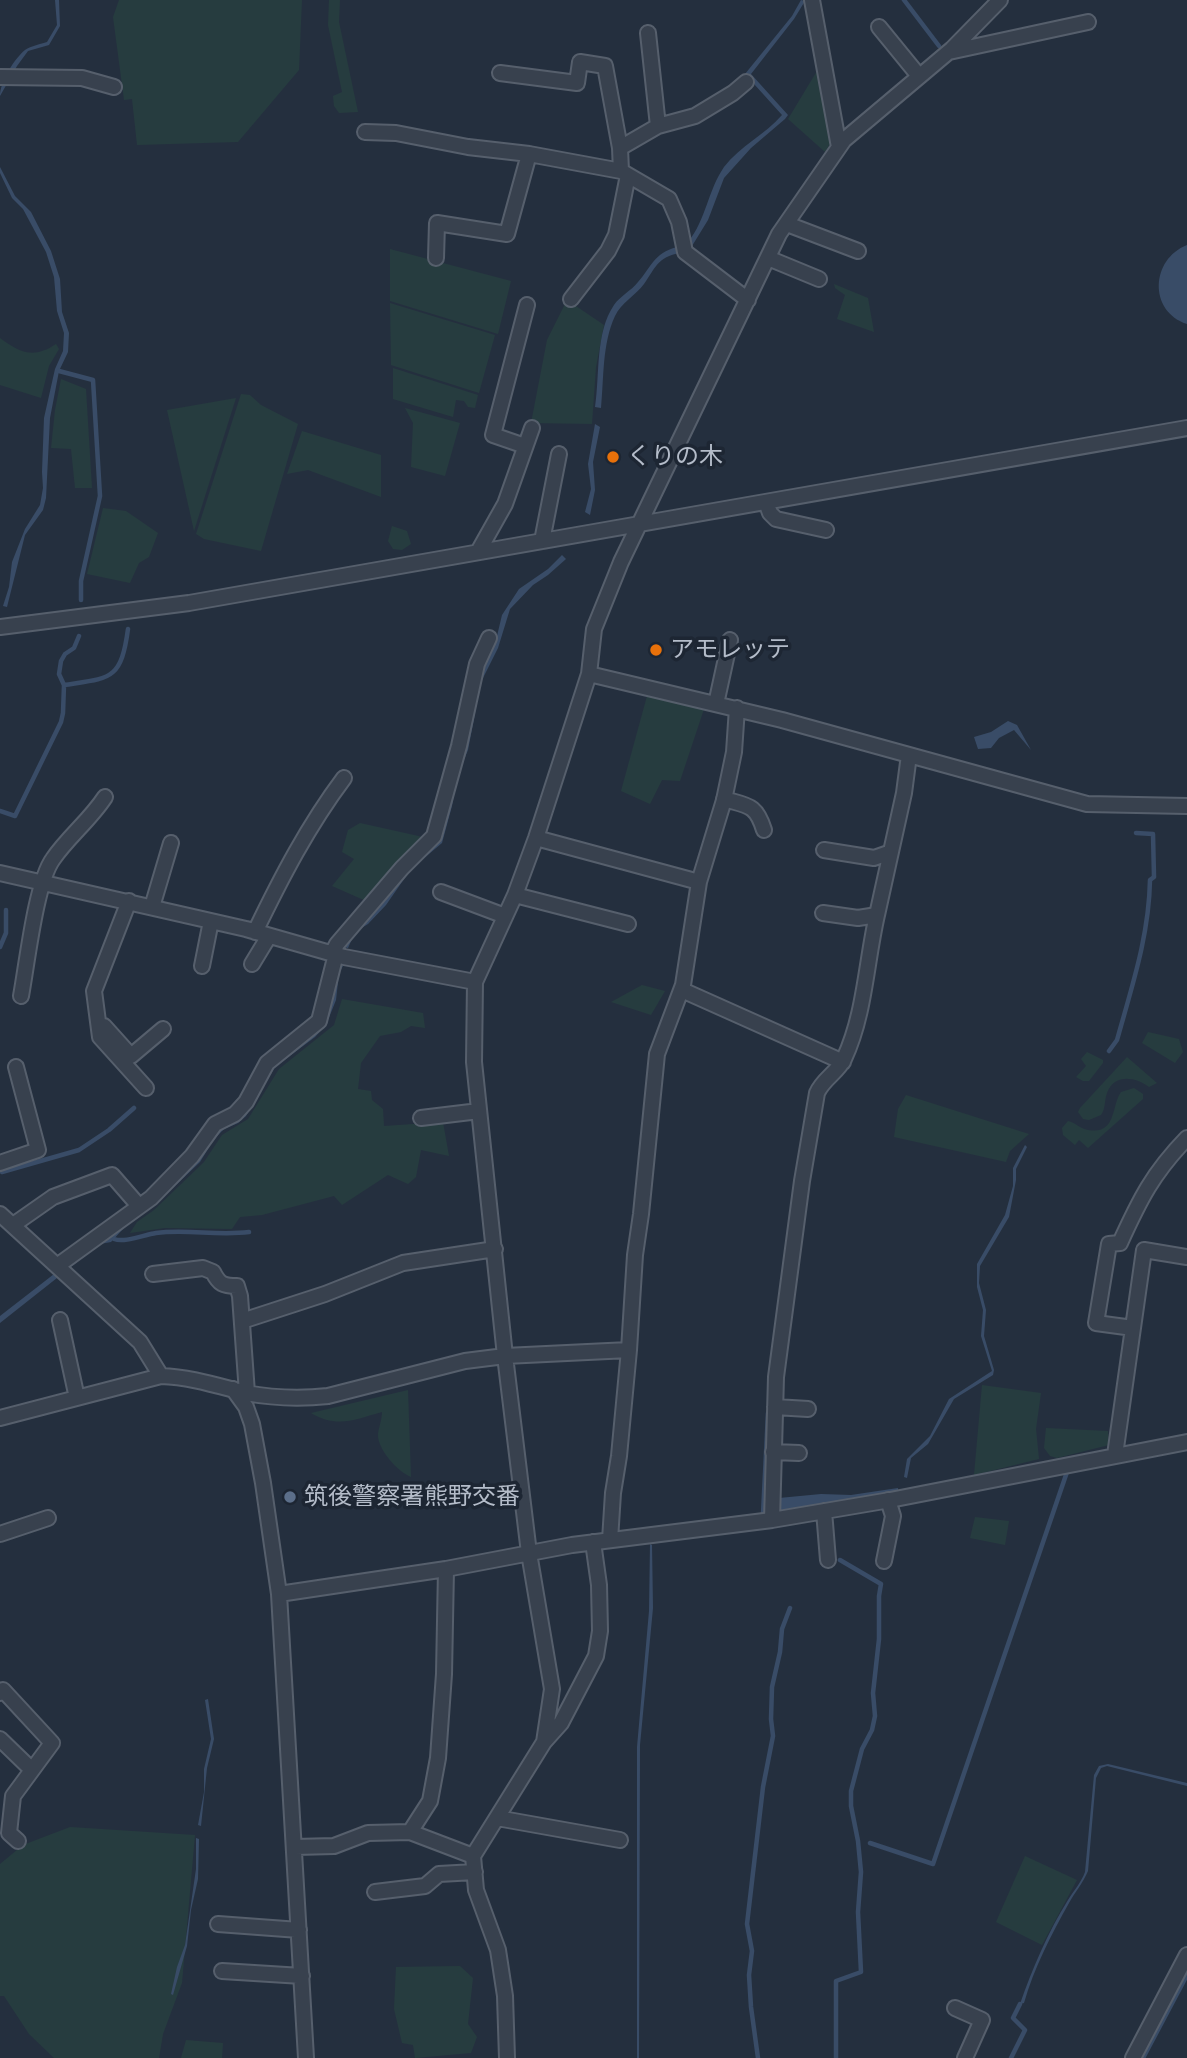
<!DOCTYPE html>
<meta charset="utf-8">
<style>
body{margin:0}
canvas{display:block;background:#242f3e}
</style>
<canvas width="1187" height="2058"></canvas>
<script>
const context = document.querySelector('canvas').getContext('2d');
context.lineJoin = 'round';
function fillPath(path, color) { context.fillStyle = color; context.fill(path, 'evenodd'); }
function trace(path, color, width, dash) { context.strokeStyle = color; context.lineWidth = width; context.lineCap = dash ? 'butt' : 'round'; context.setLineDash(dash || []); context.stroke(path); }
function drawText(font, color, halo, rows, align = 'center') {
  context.font = font + ' "Public Sans","Noto Sans JP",sans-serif'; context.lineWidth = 7; context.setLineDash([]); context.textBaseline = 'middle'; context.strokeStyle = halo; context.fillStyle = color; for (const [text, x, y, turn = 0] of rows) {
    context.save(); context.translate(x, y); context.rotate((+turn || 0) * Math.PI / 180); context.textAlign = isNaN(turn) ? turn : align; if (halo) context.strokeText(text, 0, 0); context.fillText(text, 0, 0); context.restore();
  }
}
fillPath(new Path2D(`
 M 119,0 L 302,0 L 299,70 L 238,142 L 137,145 L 132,99 L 124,100 L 113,17 Z
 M 329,0 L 340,0 L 339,22 L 358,112 L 339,113 L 334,106 L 333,96 L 342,92 L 328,25 Z
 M 817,71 L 833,139 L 825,152 L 788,119 Z
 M 390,249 L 511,281 L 498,334 L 390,301 Z
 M 834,284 L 868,298 L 874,332 L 837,319 L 845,295 L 835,288 Z
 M 567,300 L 604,325 L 596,367 L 592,424 L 531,423 L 547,340 Z
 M 390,303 L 495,335 L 479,393 L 391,365 Z
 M 0,338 C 20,353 34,359 56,344 L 59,349 L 49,366 L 41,398 L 0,385 Z
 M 393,368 L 478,395 L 475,408 L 468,407 L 464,401 L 456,400 L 453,417 L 393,399 Z
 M 61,379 L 86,389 L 92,488 L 75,488 L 71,449 L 51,448 L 55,410 Z
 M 241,394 L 250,395 L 261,405 L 298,424 L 261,551 L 204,539 L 196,534 Z
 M 236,398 L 194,531 L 167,410 Z
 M 405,408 L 460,423 L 445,476 L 411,467 L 413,423 Z
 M 302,431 L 381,455 L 381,497 L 308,470 L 287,474 Z
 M 103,508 L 126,511 L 158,533 L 149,557 L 139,563 L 130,583 L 87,574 Z
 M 392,526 L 407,531 L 411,544 L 402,550 L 393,549 L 388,541 Z
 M 647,696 L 704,709 L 680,781 L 662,780 L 650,804 L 621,791 Z
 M 360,823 L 423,837 L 366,901 L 332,886 L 354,859 L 342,852 L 348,830 Z
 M 642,985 L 665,991 L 651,1015 L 611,1002 Z
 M 342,999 L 423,1013 L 425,1028 L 411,1026 L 401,1032 L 380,1036 L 361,1063 L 358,1089 L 371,1091 L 372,1100 L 383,1109 L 384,1126 L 443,1122 L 449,1156 L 421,1150 L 416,1177 L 408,1184 L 388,1175 L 342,1205 L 334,1196 L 262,1215 L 240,1217 L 232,1229 L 165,1228 L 130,1233 L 137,1222 L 154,1210 L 204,1162 L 222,1135 L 248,1119 L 279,1069 L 334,1025 Z
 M 1148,1032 L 1179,1039 L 1183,1052 L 1175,1063 L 1142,1043 Z
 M 1087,1052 L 1103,1060 L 1103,1063 L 1089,1081 L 1083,1081 L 1076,1077 L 1086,1066 L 1081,1059 Z
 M 1127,1057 L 1157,1083 L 1149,1087 C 1136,1077 1114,1073 1107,1093 C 1104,1101 1106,1108 1101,1115 L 1089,1120 L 1083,1119 L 1078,1112 L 1080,1108 Z
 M 1134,1088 L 1143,1094 L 1143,1099 L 1088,1148 L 1079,1140 L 1075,1145 L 1063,1135 L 1062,1128 L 1068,1121 C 1075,1122 1080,1129 1088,1130 C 1117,1135 1111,1106 1121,1092 Z
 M 906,1095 L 1029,1134 L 1010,1151 L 1006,1162 L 894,1137 L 898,1109 Z
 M 982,1385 L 1041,1393 L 1036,1429 L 1039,1459 L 974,1475 Z
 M 408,1390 L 411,1477 C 398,1472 377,1449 378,1434 C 379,1427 382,1419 382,1412 C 355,1419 338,1429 311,1413 Z
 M 1046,1428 L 1108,1431 L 1109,1445 L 1057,1458 L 1050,1456 L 1044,1448 Z
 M 975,1517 L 1009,1521 L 1005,1545 L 970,1538 Z
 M 70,1827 L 195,1835 L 182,1983 L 163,2034 L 159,2058 L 54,2058 L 29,2034 L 4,1996 L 0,1996 L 0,1864 L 23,1845 Z
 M 1025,1856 L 1077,1880 L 1042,1945 L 996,1922 Z
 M 460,1966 L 473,1978 L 468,2024 L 477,2037 L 471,2053 L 415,2058 L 413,2045 L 402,2043 L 394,2009 L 396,1967 Z
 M 186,2040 L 223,2043 L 222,2058 L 181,2058 Z`), '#263c3f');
fillPath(new Path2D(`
 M 55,0 L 59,0 L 60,26 L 49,45 L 28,51 L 17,66 L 0,96 C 0,82 14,59 25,50 C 31,46 41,44 47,42 L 57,25 Z
 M 801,0 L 805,1 L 794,19 L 751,74 L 788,115 L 785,119 L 751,148 L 724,178 L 708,220 L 692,246 L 688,242 C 706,220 708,190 724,167 C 740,146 766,134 782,115 L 745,74 L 792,16 Z
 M 0,167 L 15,196 L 31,212 L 51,251 L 60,279 L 62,312 L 69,333 L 68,352 L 59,371 L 50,418 L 46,498 L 43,510 L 25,535 L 7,607 L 3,606 L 9,587 L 12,562 L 25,529 L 40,505 L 43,488 L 42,472 L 44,418 L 55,369 L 63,351 L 64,333 L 57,311 L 54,277 L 46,252 L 23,209 L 12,198 L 0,173 Z
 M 1187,245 L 1187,324 C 1148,311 1151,259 1187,245 Z
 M 677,247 L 679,253 C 657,258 656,267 644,284 C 636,295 621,303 615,316 C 602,344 604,378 601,408 L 595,407 C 600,375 595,333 614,305 C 620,296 631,291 638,282 C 653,265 653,254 677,247 Z
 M 595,424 L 600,427 L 593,462 L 595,490 L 590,515 L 585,512 L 591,489 L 588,464 Z
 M 562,555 L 566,559 L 548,575 L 533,585 L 510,609 L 498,648 L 481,682 L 468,750 L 457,777 L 452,806 L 442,843 L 411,869 L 386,905 L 368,924 L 355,932 L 348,948 L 342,947 L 438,838 L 476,679 L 497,636 L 502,615 L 519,589 L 548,569 Z
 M 1008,721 L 1017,725 L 1031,750 L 1014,730 L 999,738 L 991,748 L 978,749 L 974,737 L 991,732 Z
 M 338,963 L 343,966 L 339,973 L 336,1000 L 326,1025 L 315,1037 L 275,1067 L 246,1116 L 238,1123 L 224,1129 L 214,1139 L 200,1162 L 156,1204 L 133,1218 L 111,1242 L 100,1244 L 0,1323 L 0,1316 L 130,1215 L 144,1207 L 271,1064 L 318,1027 Z
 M 1025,1145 L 1027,1147 L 1016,1169 L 1016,1180 L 1009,1217 L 980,1266 L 979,1283 L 986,1310 L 984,1336 L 994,1370 L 993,1375 L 954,1399 L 928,1444 L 911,1458 L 907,1478 L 904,1477 L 907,1459 L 930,1436 L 949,1399 L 992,1371 L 981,1336 L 983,1310 L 977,1287 L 977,1264 L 1005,1215 L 1013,1186 L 1013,1168 Z
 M 898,1488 L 898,1493 L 836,1502 L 827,1507 L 780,1511 L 779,1498 L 821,1494 L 851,1495 Z
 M 650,1544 L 652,1545 L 653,1608 L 640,1745 L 639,2058 L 637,2058 L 637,1747 L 649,1611 Z
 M 208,1699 L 214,1739 L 207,1768 L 201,1826 L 198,1825 L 204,1792 L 204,1769 L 211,1739 L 205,1700 Z
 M 1108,1764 L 1187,1783 L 1187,1786 L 1107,1766 L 1101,1768 L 1096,1778 L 1088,1871 C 1083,1883 1075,1892 1069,1903 C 1051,1935 1034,1968 1024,2003 L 1020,2004 C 1032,1969 1048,1932 1068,1900 C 1074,1890 1081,1883 1085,1872 L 1094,1775 L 1099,1766 Z
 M 196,1838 L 199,1839 L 198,1879 L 191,1910 L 187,1946 L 173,1995 L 171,1994 L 177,1967 L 185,1945 L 196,1869 Z`), '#394c67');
trace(new Path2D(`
 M 904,0 L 939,46
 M 59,371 L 93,380 L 100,496 L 81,581 L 81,600
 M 64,685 C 110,678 121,681 128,629
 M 0,811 L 15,816 L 61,722 L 63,713 L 64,685 L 59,674 L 61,661 L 65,654 L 74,648 L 79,636
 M 0,947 L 6,933 L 6,910
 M 1109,1051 L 1117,1040 C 1132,986 1149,936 1150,880 L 1154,877 L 1153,834 L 1136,833
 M 2,1172 L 79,1150 L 109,1130 L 134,1108
 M 114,1239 C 125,1243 143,1235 156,1233 C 187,1229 218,1236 249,1232
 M 763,1514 L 768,1413
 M 870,1843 L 933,1864 L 1067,1472
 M 758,2058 L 751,2007 L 749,1975 L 752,1951 L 747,1924 L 763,1787 L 773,1736 L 771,1719 L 772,1687 L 780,1652 L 782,1629 L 790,1608
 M 836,2058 L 836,1981 L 861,1972 L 858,1912 L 861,1872 L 858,1841 L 851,1806 L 851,1791 L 862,1749 L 872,1730 L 875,1716 L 873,1693 L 879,1639 L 879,1596 L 881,1584 L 840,1560
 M 1011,2058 L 1025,2030 L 1013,2018 L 1020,2004
 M 1143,2058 L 1187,1975`), '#394c67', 4.5);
const minor = new Path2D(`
 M 812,0 L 839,147
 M 879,27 L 919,76
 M 648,33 L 658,126
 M 949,52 L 1088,22
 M 500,73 L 577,83 L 580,62 L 605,66 L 620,148
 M 0,77 L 82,78 L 114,87
 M 365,132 L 396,133 L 468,147 L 529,154 L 621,171 L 669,199 L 679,222 L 685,252 L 748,300
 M 621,171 L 620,148 L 658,126 L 695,116 L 733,93 L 746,82
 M 787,224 L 858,251
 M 436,258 L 437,223 L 507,234 L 529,154
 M 768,258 L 819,279
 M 571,299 L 608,251 L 616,235 L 628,175
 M 525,446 L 493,435 L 527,305
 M 766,502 L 770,513 L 776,519 L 826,530
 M 542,541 L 559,454
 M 478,552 L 505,504 L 532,428
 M 0,627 L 189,603 L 1187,428
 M 589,674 L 782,720 L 1087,804 L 1187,806
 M 716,704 L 730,640
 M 724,799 C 748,806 756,804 764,830
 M 536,838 L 699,882
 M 824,850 L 874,858 L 891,852
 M 0,873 L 246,929 L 344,957 L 475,982
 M 441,892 L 505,916
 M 515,895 L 628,924
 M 129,901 L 94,991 L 100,1037 L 146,1088
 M 152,907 L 171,843
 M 823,913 L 858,918 L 877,915 L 904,793 L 909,755
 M 255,932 C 281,878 308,826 344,778
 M 332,954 L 337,944 L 402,868 L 434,836 L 459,746 L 477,664 L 489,638
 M 252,964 L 269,936
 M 202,966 L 211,921
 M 682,990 L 843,1062
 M 21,996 C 27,964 36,882 53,859 C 68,837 90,820 105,797
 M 104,1026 L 131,1056 L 163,1029
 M 421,1118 L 479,1111
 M 0,1163 L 38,1150 L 16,1067
 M 0,1214 L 140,1342 L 161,1376
 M 13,1225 L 53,1197 L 112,1175 L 139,1206
 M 57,1266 L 151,1198 L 192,1156 L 215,1124 L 235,1114 L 246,1102 L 267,1063 L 319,1021 L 336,954
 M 153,1274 L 203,1268 L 213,1272 C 219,1284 223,1286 237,1286 L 240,1296 L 247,1393
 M 60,1320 L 77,1398
 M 242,1321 L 325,1294 L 403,1263 L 495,1249
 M 1133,1328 L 1096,1323 L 1109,1244 L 1120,1243 C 1140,1199 1153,1173 1187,1138
 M 233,1389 L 246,1407 L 252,1424 L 263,1483 L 279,1594 L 306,2058
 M 775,1407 L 808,1409
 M 0,1418 L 161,1376 C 191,1377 218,1386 246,1393 C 273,1398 300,1399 328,1396 L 465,1361 L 505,1356 L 629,1350
 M 773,1452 L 799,1453
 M 1115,1455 L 1144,1250 L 1187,1257
 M 824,1511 L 828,1560
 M 772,1520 L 776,1377 L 802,1181 L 817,1093 C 823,1079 838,1072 844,1059 C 865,1014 866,963 877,915
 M 0,1534 L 48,1518
 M 610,1540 L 613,1493 L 619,1456 L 629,1350 L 635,1255 L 641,1214 L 657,1054 L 683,985 L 699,882 L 724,800 L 734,752 L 737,708
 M 884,1561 L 893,1516 L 888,1500
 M 279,1594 L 446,1569 L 572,1545 L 772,1520 L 890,1500 L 1187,1442
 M 0,1693 L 3,1690 L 52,1743 L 13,1796 L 9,1833 L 18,1841
 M 0,1739 L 32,1770
 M 544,1742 L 561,1723 L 596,1656 L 600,1631 L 599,1585 L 593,1542
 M 497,1818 L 620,1840
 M 410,1832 L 430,1801 L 438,1758 L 444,1674 L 446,1569
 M 295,1847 L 334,1846 L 368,1833 L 410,1832 L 473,1856
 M 375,1892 L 425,1886 L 439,1874 L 475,1872
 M 218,1924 L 299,1930
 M 222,1971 L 302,1976
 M 955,2008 L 982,2020 L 965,2058
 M 507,2058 L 505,1996 L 498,1950 L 476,1890 L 473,1856 L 544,1742 L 552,1689 L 529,1553 L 505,1356 L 474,1062 L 475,982 L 515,895 L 536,838 L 589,674 L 594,629 L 621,562 L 779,234 L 844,140 L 952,49 L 1000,0
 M 1133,2058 L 1187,1955`);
trace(minor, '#565f6c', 18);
trace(minor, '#38414e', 14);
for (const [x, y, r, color] of [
 [613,457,7,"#e8710a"],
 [656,650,7,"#e8710a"],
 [290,1497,7,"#5c6f8a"]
]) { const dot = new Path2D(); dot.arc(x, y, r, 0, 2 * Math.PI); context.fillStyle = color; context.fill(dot); trace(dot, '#1d2633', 2.5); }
drawText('24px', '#b4bcc9', '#1d2633', [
 ["くりの木",627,457],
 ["アモレッテ",670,650],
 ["筑後警察署熊野交番",304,1497]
], 'left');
</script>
